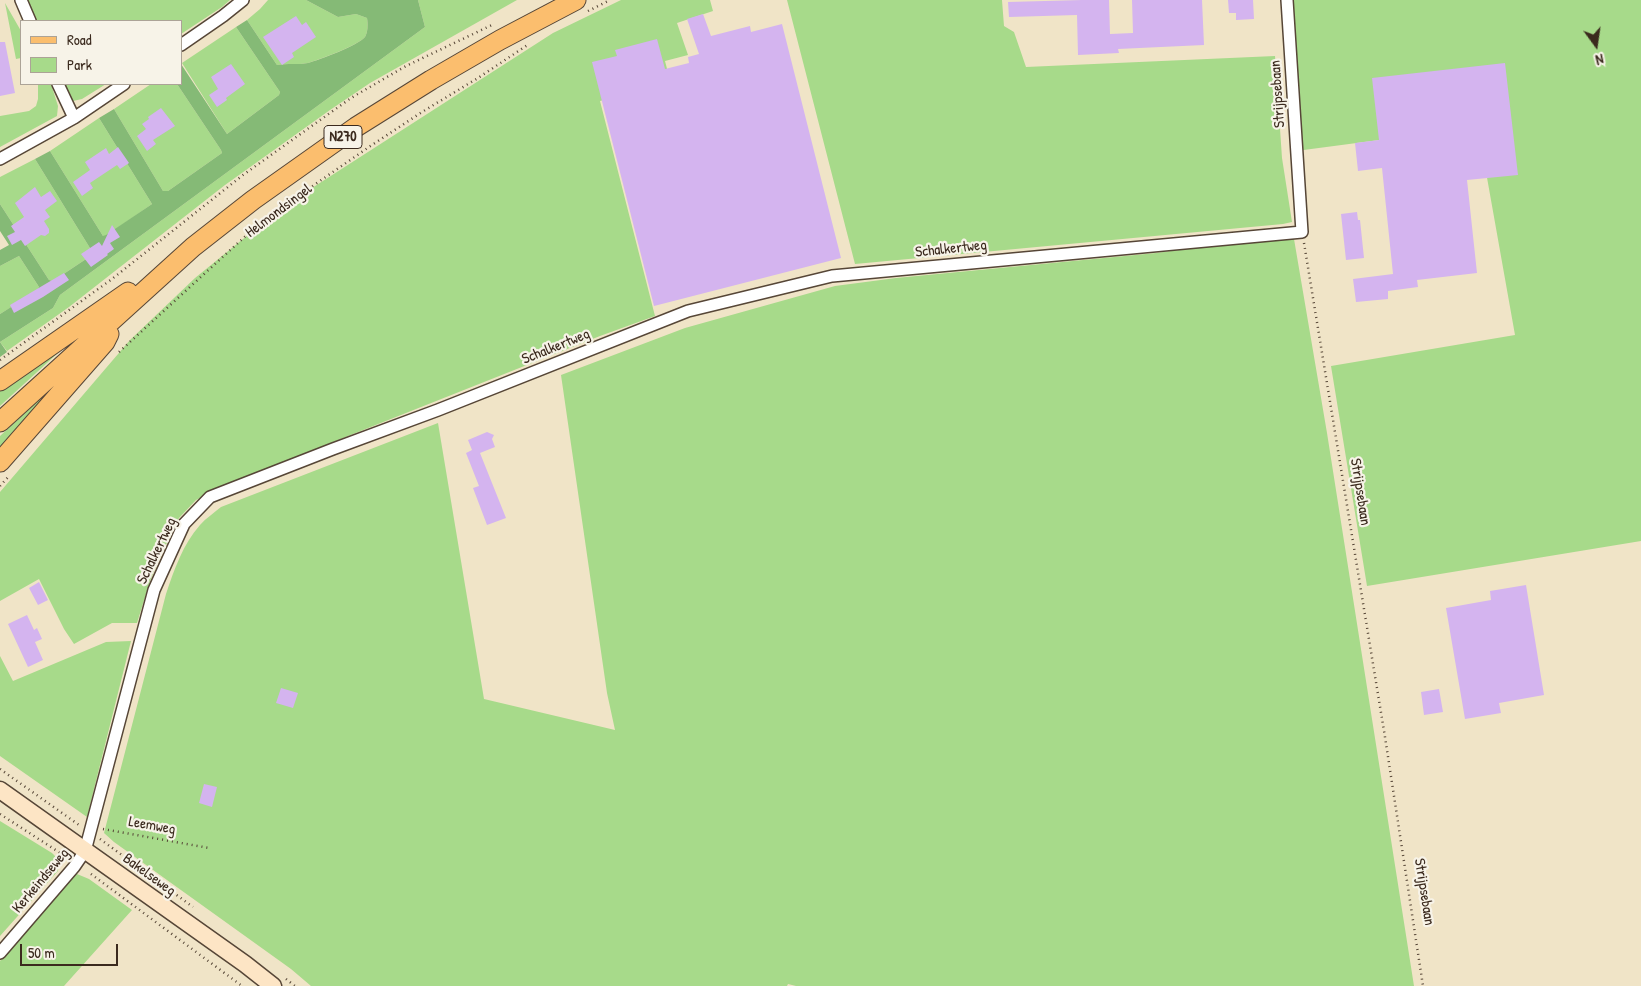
<!DOCTYPE html>
<style>
body{margin:0}
#map{position:relative;width:1641px;height:986px;overflow:hidden;background:#f0e4c7;font-family:"Patrick Hand",sans-serif}
canvas{display:block}
.legend{position:absolute;left:20px;top:20px;width:162px;height:65px;box-sizing:border-box;background:#f7f3e8;border:1px solid #aca397;margin:0;padding:6px 9px;list-style:none;font-size:15px;color:#3b2a1e}
.legend li{display:flex;align-items:center;gap:10px;height:25px}
.legend b{width:25px;border:1px solid #aca397}
.north{position:absolute;left:1571px;top:20px;width:50px;height:50px;-webkit-text-stroke:4px #f7f3e8;paint-order:stroke;rotate:166deg;font-size:14px;font-weight:700;line-height:20px;text-align:center;color:#3b2a1e}
.north::after{content:'';display:block;margin:auto;width:18px;height:22px;background:#3b2a1e;clip-path:polygon(50% 0,100% 100%,50% 72%,0 100%)}
.scale{position:absolute;left:20px;top:944px;width:98px;height:22px;box-sizing:border-box;border:2px solid #3b2a1e;border-top:0;padding-left:6px;font-size:15px;line-height:18px;white-space:nowrap;color:#3b2a1e;-webkit-text-stroke:4px #f7f3e8;paint-order:stroke}
</style>
<div id="map">
<canvas width="1641" height="986"></canvas>
<ul class="legend">
<li><b style="height:6px;background:#fbbe6e"></b>Road</li>
<li><b style="height:14px;background:#a7da8a"></b>Park</li>
</ul>
<div class="north">N</div>
<div class="scale">50 m</div>
</div>
<script>
const context = document.querySelector('canvas').getContext('2d');
context.lineJoin = 'round';
function fillPath(path, color) { context.fillStyle = color; context.fill(path, 'evenodd'); }
function trace(path, color, width, dash) { context.strokeStyle = color; context.lineWidth = width; context.lineCap = dash ? 'butt' : 'round'; context.setLineDash(dash || []); context.stroke(path); }
function drawText(font, color, halo, rows, align = 'center') {
  context.font = font + ' "Patrick Hand",sans-serif'; context.lineWidth = 4.5; context.setLineDash([]); context.textBaseline = 'middle'; context.strokeStyle = halo; context.fillStyle = color; for (const [text, x, y, turn = 0] of rows) {
    context.save(); context.translate(x, y); context.rotate((+turn || 0) * Math.PI / 180); context.textAlign = isNaN(turn) ? turn : align; if (halo) context.strokeText(text, 0, 0); context.fillText(text, 0, 0); context.restore();
  }
}
fillPath(new Path2D(`
 M 25,0 L 230,0 L 222,7 L 181,34 L 181,21 L 35,21 Z
 M 268,0 L 306,0 L 338,17 L 356,14 L 367,18 C 368,24 368,32 365,37 C 359,45 318,60 308,63 C 298,65 287,63 277,65 L 247,20 L 260,9 Z
 M 418,0 L 517,0 L 370,83 L 330,110 L 225,185 L 69,307 L 7,351 L 0,342 L 53,308 L 60,295 L 425,27 Z
 M 621,0 L 710,0 L 713,11 L 677,23 L 688,55 L 665,61 L 671,84 L 600,101 L 655,316 L 600,336 L 348,436 L 224,486 L 196,500 L 179,518 L 159,559 L 150,581 L 137,623 L 112,623 L 74,644 L 64,629 L 39,579 L 0,601 L 0,492 L 130,340 L 195,278 L 259,226 L 312,188 L 553,33 Z
 M 787,0 L 1002,0 L 1004,26 L 1014,32 L 1026,67 L 1275,56 L 1282,158 L 1292,222 L 1283,224 L 855,264 Z
 M 1287,0 L 1641,0 L 1641,541 L 1367,586 L 1331,366 L 1515,335 L 1478,127 L 1296,151 Z
 M 5,3 L 21,31 L 21,58 L 16,59 Z
 M 236,27 L 280,92 L 279,95 L 227,134 L 182,63 Z
 M 38,84 L 51,84 L 58,106 L 57,116 L 0,147 L 0,116 L 29,111 L 36,106 L 38,99 Z
 M 64,84 L 106,84 L 82,99 L 73,101 Z
 M 151,84 L 177,84 L 221,150 L 222,153 L 168,191 L 163,191 L 114,109 Z
 M 99,118 L 152,204 L 106,236 L 103,236 L 50,151 Z
 M 35,159 L 93,253 L 92,255 L 53,281 L 49,280 L 0,204 L 0,177 Z
 M 1287,236 L 1294,239 L 1327,433 L 1414,986 L 796,986 L 788,984 L 787,986 L 311,986 L 291,969 L 114,842 L 104,833 L 166,594 C 174,570 183,544 200,525 C 206,518 214,513 221,507 L 438,423 L 484,699 L 615,730 L 607,693 L 561,375 L 685,328 L 835,286 L 896,278 L 1156,253 Z
 M 19,256 L 39,287 L 39,290 L 0,314 L 0,266 Z
 M 94,320 L 0,406 L 0,387 Z
 M 50,390 L 0,451 L 0,436 Z
 M 131,641 L 87,817 L 0,756 L 0,656 L 13,681 L 106,642 Z
 M 0,821 L 52,853 C 58,858 59,863 58,871 L 0,936 Z
 M 77,874 L 89,879 L 132,910 L 64,986 L 0,986 L 0,961 L 73,876 Z`), '#a7da8a');
fillPath(new Path2D(`
 M 306,0 L 418,0 L 425,27 L 60,295 L 53,308 L 0,342 L 7,352 L 0,357 L 0,314 L 38,290 L 39,287 L 19,256 L 0,266 L 0,250 L 9,245 L 0,231 L 0,204 L 49,280 L 53,281 L 92,255 L 93,253 L 35,159 L 50,151 L 103,236 L 106,235 L 152,204 L 99,118 L 114,109 L 163,191 L 168,191 L 222,153 L 221,150 L 177,84 L 181,84 L 181,64 L 227,134 L 279,95 L 280,92 L 236,27 L 247,20 L 277,65 C 287,63 298,65 308,63 C 319,60 359,45 365,37 C 368,32 368,24 367,18 L 356,14 L 338,17 Z`), '#85ba76');
fillPath(new Path2D(`
 M 1082,0 L 1109,0 L 1110,34 L 1133,33 L 1132,0 L 1202,0 L 1204,45 L 1118,49 L 1119,53 L 1078,55 L 1077,15 L 1009,17 L 1008,2 Z
 M 1228,0 L 1253,0 L 1254,19 L 1236,20 L 1236,13 L 1229,13 Z
 M 703,14 L 711,36 L 750,26 L 751,32 L 782,24 L 841,258 L 654,306 L 592,62 L 617,56 L 615,50 L 657,39 L 665,69 L 689,63 L 688,57 L 699,54 L 687,19 Z
 M 296,16 L 302,25 L 306,22 L 316,37 L 292,53 L 294,57 L 282,65 L 263,37 Z
 M 0,42 L 5,42 L 15,93 L 0,96 Z
 M 1505,63 L 1518,175 L 1467,180 L 1477,273 L 1417,280 L 1418,287 L 1388,291 L 1388,299 L 1356,302 L 1353,279 L 1393,274 L 1382,168 L 1358,171 L 1355,143 L 1379,140 L 1372,78 Z
 M 231,64 L 245,84 L 226,98 L 227,100 L 217,107 L 209,95 L 218,89 L 211,77 Z
 M 161,108 L 175,126 L 153,140 L 156,144 L 147,151 L 137,136 L 146,129 L 142,124 L 149,119 L 148,117 Z
 M 118,147 L 129,163 L 120,169 L 117,165 L 90,183 L 93,188 L 82,196 L 73,182 L 90,170 L 85,162 L 106,148 L 109,154 Z
 M 35,187 L 41,197 L 50,191 L 57,201 L 45,210 L 50,217 L 44,221 L 49,229 L 49,233 L 45,236 L 41,235 L 25,246 L 21,240 L 12,245 L 7,236 L 15,232 L 11,226 L 24,217 L 15,203 Z
 M 1357,212 L 1358,220 L 1360,220 L 1364,258 L 1346,260 L 1341,214 Z
 M 112,225 L 120,237 L 110,243 L 114,249 L 107,254 L 108,255 L 91,267 L 81,254 L 99,242 L 102,246 Z
 M 64,273 L 69,280 L 43,297 L 14,313 L 10,305 Z
 M 487,432 L 494,435 L 492,439 L 495,447 L 480,453 L 506,518 L 487,525 L 473,488 L 479,486 L 466,453 L 472,450 L 468,440 Z
 M 39,582 L 48,600 L 38,605 L 29,588 Z
 M 1526,585 L 1544,695 L 1499,703 L 1501,713 L 1465,719 L 1446,608 L 1491,600 L 1490,591 Z
 M 27,615 L 34,630 L 37,628 L 42,639 L 35,642 L 43,660 L 28,667 L 8,624 Z
 M 281,688 L 298,693 L 293,708 L 276,703 Z
 M 1439,689 L 1443,712 L 1424,715 L 1421,692 Z
 M 204,784 L 217,787 L 212,807 L 199,803 Z`), '#d4b4ef');
const minor = new Path2D(`
 M 21,0 L 30,21
 M 181,45 L 223,16 L 243,0
 M 58,84 L 74,118
 M 0,159 L 74,118 L 124,84
 M 0,953 L 74,867 L 85,851 L 154,590 L 184,524 L 210,497 L 333,449 L 438,410 L 688,311 L 832,276 L 1302,232 L 1287,0`);
const secondary = new Path2D(`
 M 0,790 L 245,964 L 273,986`);
const primary = new Path2D(`
 M 0,381 L 128,292
 M 0,422 L 193,247 L 253,200 L 356,127 L 431,80 L 500,40 L 576,0
 M 0,462 L 105,342 L 109,334`);
trace(minor, '#564637', 14);
trace(secondary, '#564637', 19);
trace(primary, '#564637', 21);
trace(new Path2D(`
 M 588,11 L 610,0
 M 1304,243 L 1385,737 L 1423,986
 M 119,352 L 262,221 L 369,147 L 422,112 L 478,78 L 529,44
 M 0,360 L 112,279 L 243,175 L 351,98 L 406,66 L 494,24
 M 0,486 L 9,476
 M 0,769 L 79,825
 M 0,814 L 68,858
 M 103,829 L 209,848
 M 100,839 L 193,907
 M 91,874 L 242,986
 M 286,979 L 295,986`), '#564637', 2.5, [1, 4]);
trace(minor, '#fff', 11);
trace(secondary, '#fde5c5', 16);
trace(primary, '#fbbe6e', 19);
for (const [x, y, w] of [
 [343,137,38]
]) { const box = new Path2D(); box.roundRect(x - w / 2, y - 11.5, w, 23, 4); context.fillStyle = '#f7f3e8'; context.fill(box); trace(box, '#3b2a1e', 1); }
drawText('bold 14px', '#3b2a1e', null, [
 ["N270",343,137]
]);
drawText('15px', '#3b2a1e', '#f7f3e8', [
 ["Strijpsebaan",1278,94,-94],
 ["Helmondsingel",279,211,-37],
 ["Schalkertweg",951,249,-6],
 ["Schalkertweg",556,347,-22],
 ["Strijpsebaan",1360,492,81],
 ["Schalkertweg",157,551,-64],
 ["Leemweg",152,826,10],
 ["Bakelseweg",149,875,36],
 ["Kerkeindseweg",41,881,-50],
 ["Strijpsebaan",1424,892,81]
]);
</script>
